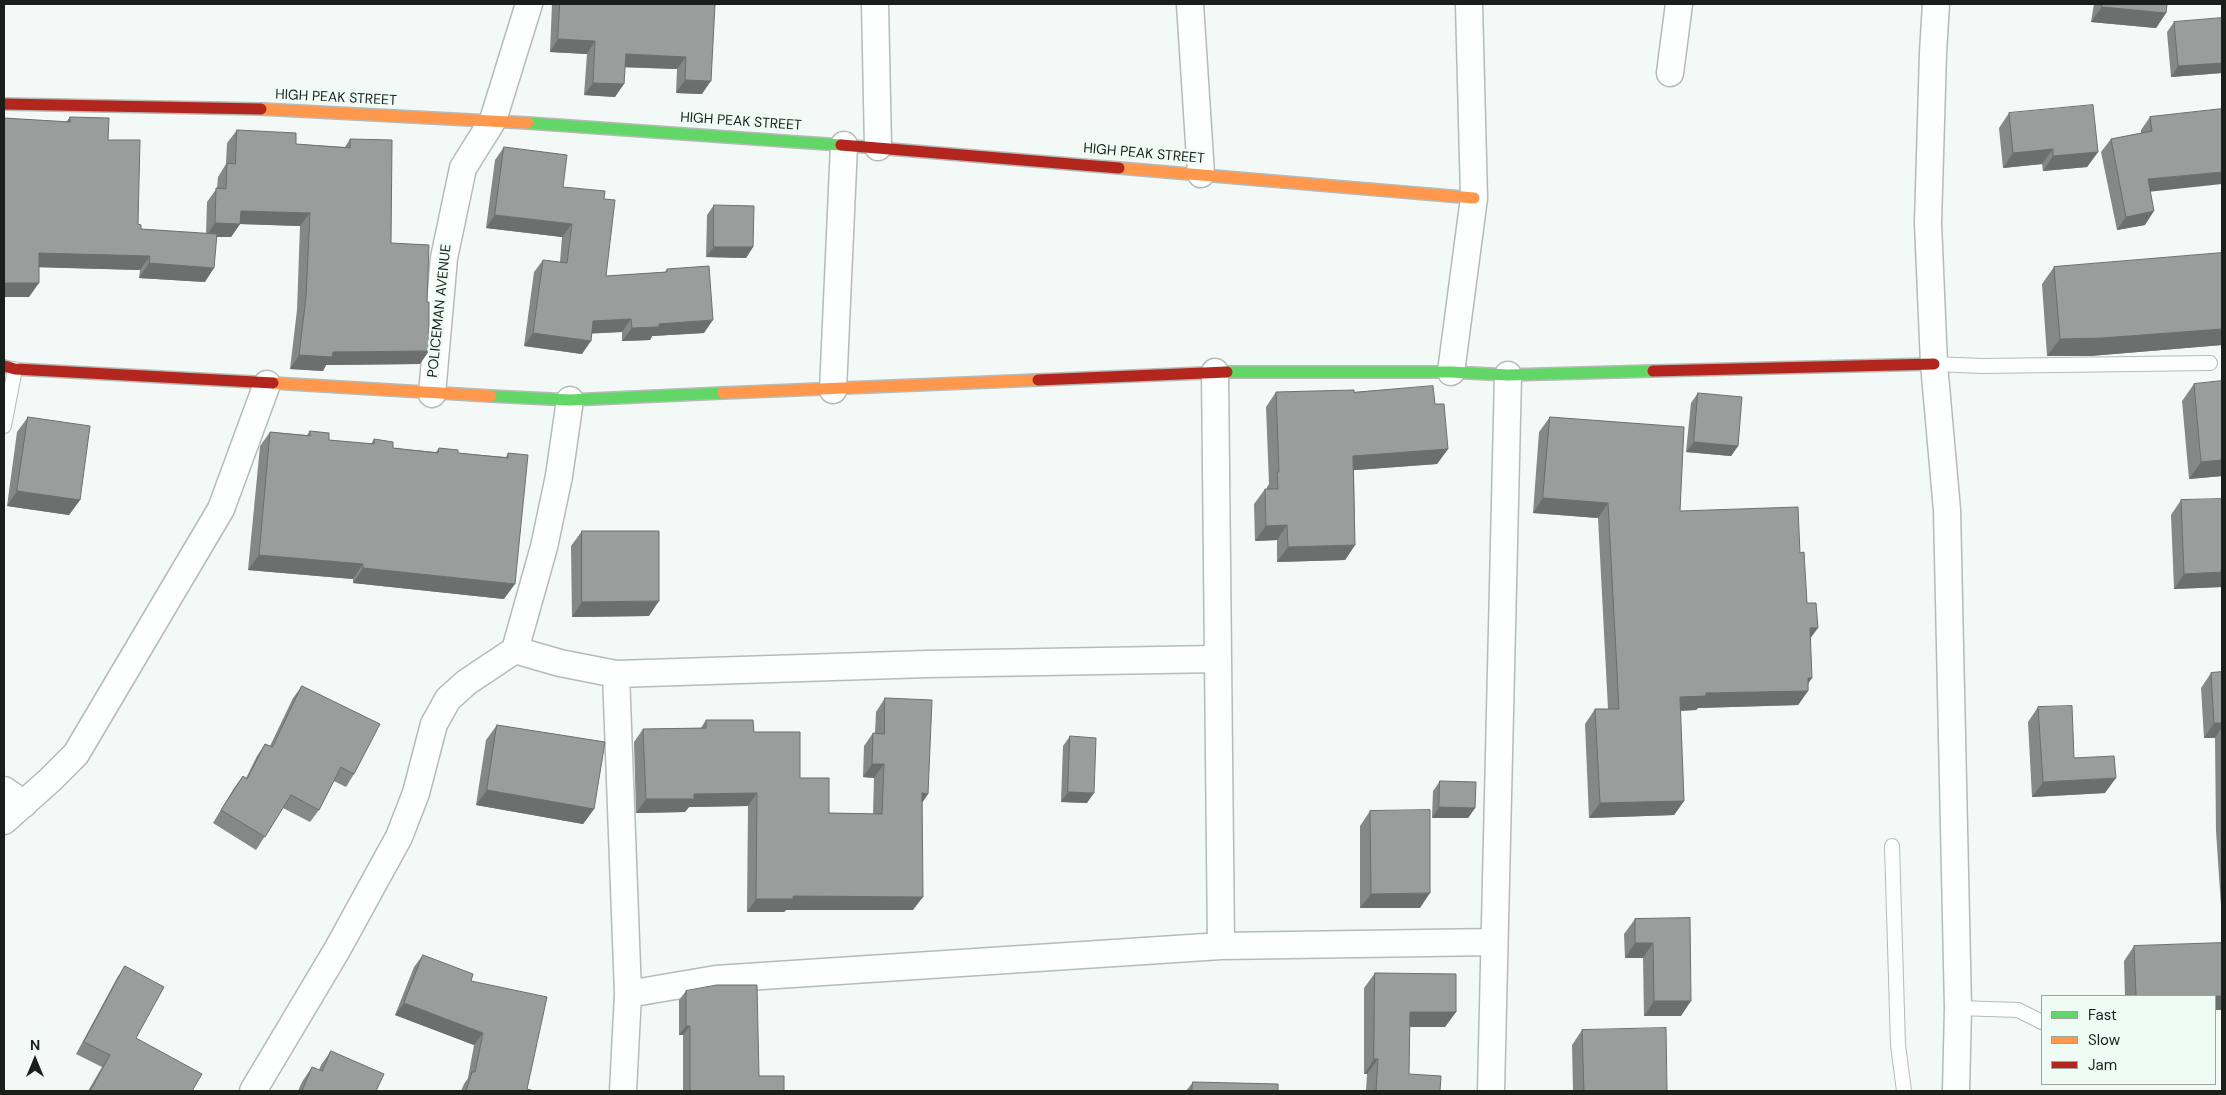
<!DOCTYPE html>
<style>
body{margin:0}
#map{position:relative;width:2226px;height:1095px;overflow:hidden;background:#f2f9f6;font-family:"DM Sans",sans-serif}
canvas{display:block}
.frame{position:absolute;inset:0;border:5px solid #1a1f1c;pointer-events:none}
.legend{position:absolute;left:2041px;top:995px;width:175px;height:90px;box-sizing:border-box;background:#effcf6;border:1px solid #9aa49f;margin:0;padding:6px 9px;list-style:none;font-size:15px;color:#1a1f1c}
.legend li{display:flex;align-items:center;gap:10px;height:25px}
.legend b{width:25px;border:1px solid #9aa49f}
.north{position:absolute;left:10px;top:1035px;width:50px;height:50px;-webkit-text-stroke:4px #effcf6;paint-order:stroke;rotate:0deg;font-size:14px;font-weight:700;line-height:20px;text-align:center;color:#1a1f1c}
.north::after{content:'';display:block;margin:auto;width:18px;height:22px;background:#1a1f1c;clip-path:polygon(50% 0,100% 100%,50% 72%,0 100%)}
</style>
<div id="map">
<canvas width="2226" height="1095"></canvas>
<div class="frame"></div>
<ul class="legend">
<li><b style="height:6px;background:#63d668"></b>Fast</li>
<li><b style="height:6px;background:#ff974d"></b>Slow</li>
<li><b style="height:6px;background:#b3261e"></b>Jam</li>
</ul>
<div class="north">N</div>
</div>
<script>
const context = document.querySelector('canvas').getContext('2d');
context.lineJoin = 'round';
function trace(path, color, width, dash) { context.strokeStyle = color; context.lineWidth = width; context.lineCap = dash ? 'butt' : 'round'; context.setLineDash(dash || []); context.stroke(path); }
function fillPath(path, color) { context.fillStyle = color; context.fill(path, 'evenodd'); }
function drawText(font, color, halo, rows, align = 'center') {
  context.font = font + ' "DM Sans",sans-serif'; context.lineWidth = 5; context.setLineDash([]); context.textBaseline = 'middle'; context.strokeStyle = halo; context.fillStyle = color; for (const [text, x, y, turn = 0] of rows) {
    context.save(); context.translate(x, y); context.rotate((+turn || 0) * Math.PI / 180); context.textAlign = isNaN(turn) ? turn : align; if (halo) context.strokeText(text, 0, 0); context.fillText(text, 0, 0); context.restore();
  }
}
const lane = new Path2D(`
 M 1934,364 L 1982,366 L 2210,363
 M 4,426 L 15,369
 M 1892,846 L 1898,1045 L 1904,1091
 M 1958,1008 L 2018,1010 L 2042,1022`);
const street = new Path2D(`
 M 875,4 L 878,147
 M 1190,4 L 1201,174
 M 1936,4 L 1933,53 L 1928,223 L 1934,364 L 1947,510 L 1958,1008 L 1956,1091
 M 1670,73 L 1679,4
 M 1215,372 L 1221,946
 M 1451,372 L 1474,198 L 1469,4
 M 833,390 L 844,145
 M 432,394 L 444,258 L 463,168 L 493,120 L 529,4
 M 515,650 L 560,663 L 616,674 L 927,664 L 1217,659
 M 616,674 L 628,994 L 716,979 L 1221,946 L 1494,942
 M 4,790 L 24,804
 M 4,821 L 50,780 L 76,754 L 221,509 L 267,384
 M 253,1091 L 337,950 L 399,837 L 416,793 L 434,724 L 448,699 L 467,682 L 515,650 L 544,547 L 559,476 L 570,400
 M 623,1091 L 628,994
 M 1491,1091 L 1508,375`);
const fast = new Path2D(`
 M 528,123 L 841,145
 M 1227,372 L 1451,372 L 1508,375 L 1653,371
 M 491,396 L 570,400 L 723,393`);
const slow = new Path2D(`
 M 261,109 L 528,123
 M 1119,168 L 1474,198
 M 273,383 L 491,396
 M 723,393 L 1038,380`);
const jam = new Path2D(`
 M 4,104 L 261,109
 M 841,145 L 1119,168
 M 4,366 L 15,369 L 273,383
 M 1653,371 L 1934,364
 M 1038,380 L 1227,372`);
trace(lane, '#b6bbb8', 16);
trace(street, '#b6bbb8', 29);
trace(fast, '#b6bbb8', 14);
trace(slow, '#b6bbb8', 14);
trace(jam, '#b6bbb8', 14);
trace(lane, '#fdfefe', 14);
trace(street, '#fdfefe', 26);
trace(fast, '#63d668', 11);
trace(slow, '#ff974d', 11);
trace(jam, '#b3261e', 11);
fillPath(new Path2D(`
 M 552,4 L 715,4 L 702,94 L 676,93 L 677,69 L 625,67 L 615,97 L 584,95 L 587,54 L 550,52 Z
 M 2094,4 L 2167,4 L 2166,13 L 2156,28 L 2091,22 Z
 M 2222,18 L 2222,73 L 2171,77 L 2167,32 L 2174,22 Z
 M 2222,109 L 2150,191 L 2145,225 L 2117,230 L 2101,152 L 2111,139 L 2141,133 L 2141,130 L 2150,117 Z
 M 2009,113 L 2098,152 L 2087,167 L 2043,171 L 2042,164 L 2003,168 L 1999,128 Z
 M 70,117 L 108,140 L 138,224 L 141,229 L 206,234 L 207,202 L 217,188 L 218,177 L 226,164 L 227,143 L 237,130 L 296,144 L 345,147 L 350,139 L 391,243 L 420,364 L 326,365 L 323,371 L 290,369 L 297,310 L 300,226 L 240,224 L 231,237 L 216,237 L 205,282 L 139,278 L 140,270 L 39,267 L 29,297 L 4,297 L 4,118 L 66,122 Z
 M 504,147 L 563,187 L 604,199 L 606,276 L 665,272 L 667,269 L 704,333 L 652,336 L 650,340 L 622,341 L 622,332 L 592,333 L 582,354 L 524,346 L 534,272 L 543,260 L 560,262 L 562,237 L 486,228 L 495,160 Z
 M 714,205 L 753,247 L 746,258 L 706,257 L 707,215 Z
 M 2222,253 L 2222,345 L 2090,356 L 2047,356 L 2042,284 L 2054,267 Z
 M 2222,381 L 2222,476 L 2189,479 L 2182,401 L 2194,384 Z
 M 1276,392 L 1354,392 L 1435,404 L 1448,449 L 1437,464 L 1354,470 L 1355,545 L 1345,560 L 1277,562 L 1277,540 L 1255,541 L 1254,504 L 1265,489 L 1267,489 L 1267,487 L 1269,484 L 1266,407 Z
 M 1698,393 L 1738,446 L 1731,456 L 1686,452 L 1691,403 Z
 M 28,417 L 80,500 L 69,515 L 7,506 L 17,432 Z
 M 1550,417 L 1680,511 L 1800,553 L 1807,603 L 1811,638 L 1808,691 L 1798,705 L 1698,708 L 1696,710 L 1680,711 L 1684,801 L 1674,815 L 1589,818 L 1585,724 L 1595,709 L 1608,709 L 1598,518 L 1533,513 L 1539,432 Z
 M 310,431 L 329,440 L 371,444 L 374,439 L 393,448 L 436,452 L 439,448 L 458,453 L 506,457 L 508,453 L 504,599 L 353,583 L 353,579 L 248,570 L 260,446 L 270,432 L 307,435 Z
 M 2181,500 L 2222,587 L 2174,589 L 2171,515 Z
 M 582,531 L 649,616 L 572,617 L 571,546 Z
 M 2222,672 L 2222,906 L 2221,906 L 2216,831 L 2215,738 L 2204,738 L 2201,688 L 2211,673 Z
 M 302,686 L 354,774 L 346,787 L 334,781 L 319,810 L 310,822 L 283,808 L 256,850 L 213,823 L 234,788 L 243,776 L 246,778 L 257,756 L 265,744 L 270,746 L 293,698 Z
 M 885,698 L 928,794 L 922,803 L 913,910 L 786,910 L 784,912 L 747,912 L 748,806 L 689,807 L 685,812 L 636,813 L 634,742 L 643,729 L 701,728 L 706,720 L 754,732 L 800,778 L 829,813 L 873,814 L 874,778 L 863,777 L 864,746 L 873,733 L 875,733 L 876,712 Z
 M 2038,707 L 2074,758 L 2105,793 L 2032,797 L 2028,722 Z
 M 497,725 L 594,809 L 583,824 L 476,805 L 486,740 Z
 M 1070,736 L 1087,803 L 1061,802 L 1063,746 Z
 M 1440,781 L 1475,808 L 1468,818 L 1432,818 L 1433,791 Z
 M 1370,811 L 1420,908 L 1360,908 L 1360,826 Z
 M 1690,918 L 1681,1016 L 1644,1016 L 1643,958 L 1625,958 L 1624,934 L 1635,919 Z
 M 2222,943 L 2222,1010 L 2215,1010 L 2215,996 L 2125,996 L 2124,961 L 2134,946 Z
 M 423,955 L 471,981 L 527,1089 L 534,1091 L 461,1091 L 464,1084 L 468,1078 L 474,1045 L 395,1015 L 414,967 Z
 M 125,966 L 136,1038 L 192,1091 L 88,1091 L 102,1067 L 76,1054 L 117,978 Z
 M 1375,973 L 1456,1012 L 1445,1027 L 1409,1027 L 1409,1074 L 1440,1091 L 1443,1091 L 1366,1091 L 1367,1074 L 1364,1074 L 1364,988 Z
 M 686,991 L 759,1076 L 784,1091 L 683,1091 L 683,1035 L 679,1035 L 679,1000 Z
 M 1582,1030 L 1667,1091 L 1573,1091 L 1572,1045 Z
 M 331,1051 L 376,1091 L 298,1091 L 302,1082 L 312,1067 L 319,1070 L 321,1065 Z
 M 1193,1082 L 1278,1091 L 1186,1091 Z`), '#848886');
fillPath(new Path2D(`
 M 2102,7 L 2166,13 L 2156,28 L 2091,22 Z
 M 558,39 L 595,41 L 587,54 L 550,52 Z
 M 626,54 L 686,57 L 677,69 L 617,67 Z
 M 2222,63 L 2222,73 L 2171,77 L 2178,66 Z
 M 685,80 L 711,81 L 702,94 L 676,93 Z
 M 593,83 L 624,84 L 615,97 L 584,95 Z
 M 2053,149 L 2042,164 L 2003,168 L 2013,153 Z
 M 2098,152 L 2087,167 L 2043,171 L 2053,156 Z
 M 2222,172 L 2222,184 L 2138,193 L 2148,179 Z
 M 241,211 L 310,213 L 300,226 L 240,224 L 231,237 L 206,237 L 215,223 Z
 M 2154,211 L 2145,225 L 2117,230 L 2126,217 Z
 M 495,215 L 572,224 L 562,237 L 486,228 Z
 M 714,247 L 753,247 L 746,258 L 706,257 Z
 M 39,253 L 150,256 L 140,270 L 29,267 Z
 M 149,263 L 214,268 L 205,282 L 139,278 Z
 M 4,283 L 39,283 L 29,297 L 4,297 Z
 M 631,319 L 622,332 L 584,334 L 593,321 Z
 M 713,320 L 704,333 L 652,336 L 650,340 L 622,341 L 632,328 L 659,324 Z
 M 2222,329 L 2222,345 L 2090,356 L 2047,356 L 2060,339 Z
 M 533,333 L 591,341 L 582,354 L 524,346 Z
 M 429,351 L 420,364 L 326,365 L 323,371 L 290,369 L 299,355 L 333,352 Z
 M 1694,442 L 1738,446 L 1731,456 L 1686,452 Z
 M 1448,449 L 1437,464 L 1343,471 L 1353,456 Z
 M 2222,460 L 2222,476 L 2189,479 L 2201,462 Z
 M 17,491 L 80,500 L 69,515 L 7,506 Z
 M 1543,498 L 1608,503 L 1598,518 L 1533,513 Z
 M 1287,525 L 1277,540 L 1255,541 L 1266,526 Z
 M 1355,545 L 1345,560 L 1277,562 L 1288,547 Z
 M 259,555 L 363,564 L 353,579 L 248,570 Z
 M 363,568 L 515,584 L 504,599 L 353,583 Z
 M 2222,572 L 2222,587 L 2174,589 L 2184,574 Z
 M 659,601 L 649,616 L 572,617 L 582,602 Z
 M 1810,628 L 1818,628 L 1807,643 Z
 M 1808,678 L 1812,678 L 1803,691 L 1808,691 L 1798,705 L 1698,708 L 1696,710 L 1670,711 L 1680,697 Z
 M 2214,723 L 2222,723 L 2222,727 L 2215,738 L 2204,738 Z
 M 872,764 L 884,764 L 874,778 L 863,777 Z
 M 2116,778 L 2105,793 L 2032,797 L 2043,782 Z
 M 487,790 L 594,809 L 583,824 L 476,805 Z
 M 1068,792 L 1094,793 L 1087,803 L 1061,802 Z
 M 757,793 L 748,806 L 689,807 L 685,812 L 636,813 L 646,799 L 694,794 Z
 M 922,793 L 928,794 L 919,807 Z
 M 1684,801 L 1674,815 L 1589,818 L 1600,803 Z
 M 1439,807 L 1475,808 L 1468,818 L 1432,818 Z
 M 1430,893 L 1420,908 L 1360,908 L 1371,894 Z
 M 793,896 L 923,897 L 913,910 L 786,910 L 784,912 L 747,912 L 756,899 Z
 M 1635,943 L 1653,943 L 1643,958 L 1625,958 Z
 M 2203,996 L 2222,996 L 2222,1010 L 2215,1010 L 2215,996 Z
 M 1654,1001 L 1691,1001 L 1681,1016 L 1644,1016 Z
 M 404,1003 L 483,1033 L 474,1045 L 395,1015 Z
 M 1410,1012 L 1456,1012 L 1445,1027 L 1399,1027 Z
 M 686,1026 L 690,1026 L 683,1035 L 679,1035 Z
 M 1374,1059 L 1378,1059 L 1367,1074 L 1364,1074 Z`), '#6b6f6d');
const building = new Path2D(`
 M 560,4 L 715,4 L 711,81 L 685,80 L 686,57 L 626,54 L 624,84 L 593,83 L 595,41 L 558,39 Z
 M 2102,4 L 2167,4 L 2166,13 L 2102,7 Z
 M 2222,18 L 2222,63 L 2178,66 L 2174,22 Z
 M 2093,105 L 2098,152 L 2053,156 L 2053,149 L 2013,153 L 2009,113 Z
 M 2222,109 L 2222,172 L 2148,179 L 2154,211 L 2126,217 L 2111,139 L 2152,131 L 2150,117 Z
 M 70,117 L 109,118 L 108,140 L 140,140 L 138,224 L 141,225 L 141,229 L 217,234 L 214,268 L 149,263 L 150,256 L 39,253 L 39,283 L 4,283 L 4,118 L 70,122 Z
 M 237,130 L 296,133 L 296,144 L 350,148 L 350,139 L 392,140 L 391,243 L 429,245 L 427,302 L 429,302 L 429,351 L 333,352 L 332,357 L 299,355 L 306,297 L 310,213 L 241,211 L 240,224 L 215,223 L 216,188 L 226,189 L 227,163 L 235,164 Z
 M 504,147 L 567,155 L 563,187 L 605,191 L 604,199 L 615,200 L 606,276 L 667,272 L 667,269 L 709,266 L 713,320 L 659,324 L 659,327 L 632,328 L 631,319 L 593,321 L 591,341 L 533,333 L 543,260 L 567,263 L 572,224 L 495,215 Z
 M 714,205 L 754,206 L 753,247 L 714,247 Z
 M 2222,253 L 2222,329 L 2102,338 L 2060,339 L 2054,267 Z
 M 2222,381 L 2222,460 L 2201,462 L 2194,384 Z
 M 1433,386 L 1435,404 L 1444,404 L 1448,449 L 1353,456 L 1355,545 L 1288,547 L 1287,525 L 1266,526 L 1265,489 L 1278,489 L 1277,472 L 1279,472 L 1276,392 L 1354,390 L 1354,392 Z
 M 1698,393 L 1742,397 L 1738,446 L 1694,442 Z
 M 28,417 L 90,426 L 80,500 L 17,491 Z
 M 1550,417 L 1684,427 L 1680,511 L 1798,507 L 1800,553 L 1804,552 L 1807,603 L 1816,603 L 1818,628 L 1810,628 L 1812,678 L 1808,678 L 1808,691 L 1706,693 L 1706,696 L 1680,697 L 1684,801 L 1600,803 L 1595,709 L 1619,709 L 1608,503 L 1543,498 Z
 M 310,431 L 329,433 L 329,440 L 374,444 L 374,439 L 393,442 L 393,448 L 438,453 L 439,448 L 458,450 L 458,453 L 508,458 L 508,453 L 528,455 L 515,584 L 363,568 L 363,564 L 259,555 L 270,432 L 310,436 Z
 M 2222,499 L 2222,572 L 2184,574 L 2181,500 Z
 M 582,531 L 659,531 L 659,601 L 582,602 Z
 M 2222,672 L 2222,723 L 2214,723 L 2211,673 Z
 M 302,686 L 380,724 L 354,774 L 341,767 L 319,810 L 291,795 L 265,837 L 221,810 L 243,776 L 247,779 L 265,744 L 272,747 Z
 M 885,698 L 932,700 L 928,794 L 922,793 L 923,897 L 793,896 L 793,899 L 756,899 L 757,793 L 694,794 L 694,799 L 646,799 L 643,729 L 706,728 L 706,720 L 753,720 L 754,732 L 800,732 L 800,778 L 829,778 L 829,813 L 882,814 L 884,764 L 872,764 L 873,733 L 884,734 Z
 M 2072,706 L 2074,758 L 2114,756 L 2116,778 L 2043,782 L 2038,707 Z
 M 497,725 L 605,742 L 594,809 L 487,790 Z
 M 1070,736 L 1096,738 L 1094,793 L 1068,792 Z
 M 1440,781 L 1476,782 L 1475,808 L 1439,807 Z
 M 1430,810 L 1430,893 L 1371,894 L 1370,811 Z
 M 1690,918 L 1691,1001 L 1654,1001 L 1653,943 L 1635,943 L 1635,919 Z
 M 2222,943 L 2222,996 L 2136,996 L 2134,946 Z
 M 423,955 L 473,974 L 471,981 L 547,997 L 527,1089 L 534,1091 L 466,1091 L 472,1072 L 475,1072 L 483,1033 L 404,1003 Z
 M 125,966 L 164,987 L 136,1038 L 202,1074 L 192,1091 L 90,1091 L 110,1055 L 84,1042 Z
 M 1375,973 L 1456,974 L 1456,1012 L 1410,1012 L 1409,1074 L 1441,1076 L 1440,1091 L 1443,1091 L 1376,1091 L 1378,1059 L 1374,1059 Z
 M 717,985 L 757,985 L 759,1076 L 784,1076 L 784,1091 L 690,1091 L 690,1026 L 686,1026 L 686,991 Z
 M 1666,1028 L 1667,1091 L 1584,1091 L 1582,1030 Z
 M 331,1051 L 384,1074 L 376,1091 L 302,1091 L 312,1067 L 322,1071 Z
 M 1193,1082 L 1278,1084 L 1278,1091 L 1192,1091 Z`);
fillPath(building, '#999e9c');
trace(building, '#6b6f6d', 1);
drawText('14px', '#1a1f1c', '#effcf6', [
 ["HIGH PEAK STREET",336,98,3],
 ["HIGH PEAK STREET",741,122,4],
 ["HIGH PEAK STREET",1144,154,5],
 ["POLICEMAN AVENUE",440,311,-84]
]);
</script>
